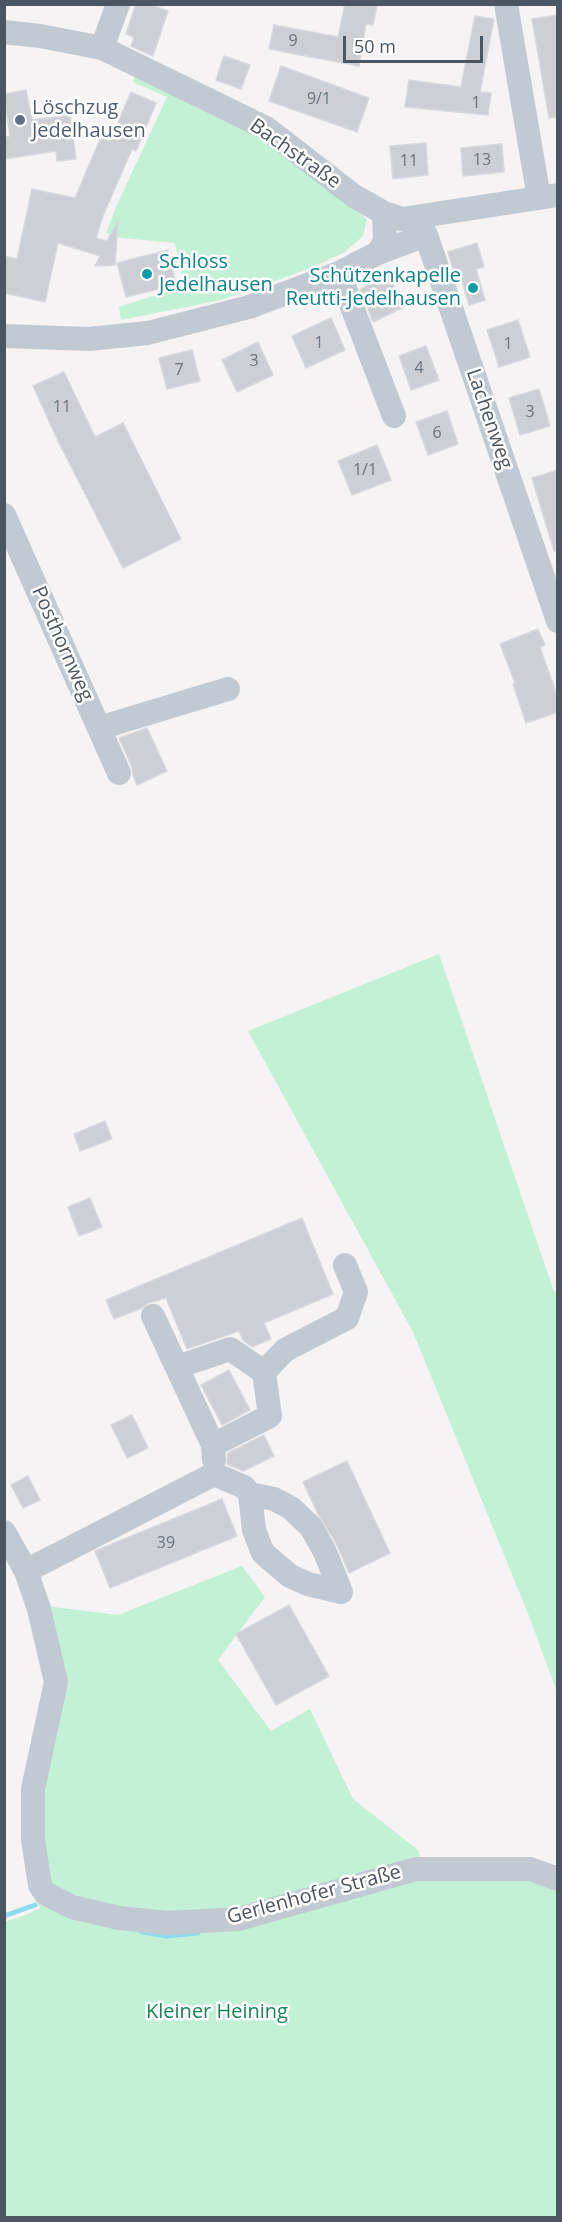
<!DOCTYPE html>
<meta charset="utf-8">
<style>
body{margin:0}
#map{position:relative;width:562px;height:2222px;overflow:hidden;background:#f5f3f3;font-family:"Open Sans",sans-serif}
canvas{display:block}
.frame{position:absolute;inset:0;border:6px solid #4a5661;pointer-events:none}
.scale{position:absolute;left:343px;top:36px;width:140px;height:27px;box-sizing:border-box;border:3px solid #4a5661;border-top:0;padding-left:8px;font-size:18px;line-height:21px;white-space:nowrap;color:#4a5661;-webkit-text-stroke:4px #fff;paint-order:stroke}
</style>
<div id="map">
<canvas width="562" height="2222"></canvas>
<div class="frame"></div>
<div class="scale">50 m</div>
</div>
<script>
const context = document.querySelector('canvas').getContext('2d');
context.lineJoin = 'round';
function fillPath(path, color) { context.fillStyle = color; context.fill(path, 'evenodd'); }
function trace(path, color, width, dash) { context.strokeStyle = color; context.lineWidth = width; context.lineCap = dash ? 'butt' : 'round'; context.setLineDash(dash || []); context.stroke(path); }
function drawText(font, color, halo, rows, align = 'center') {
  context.font = font + ' "Open Sans",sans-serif'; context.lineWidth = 5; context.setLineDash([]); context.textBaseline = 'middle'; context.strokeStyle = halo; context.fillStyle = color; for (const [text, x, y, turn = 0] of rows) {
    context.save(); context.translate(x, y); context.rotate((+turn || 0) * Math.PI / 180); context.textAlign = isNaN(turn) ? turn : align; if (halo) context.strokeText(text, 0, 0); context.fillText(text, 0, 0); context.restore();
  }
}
fillPath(new Path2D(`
 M 136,72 L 258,135 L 351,204 L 367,220 L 363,236 L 345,252 L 311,268 L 221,300 L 121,320 L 119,307 L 184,286 L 175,243 L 122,238 L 106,233 L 117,205 L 167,97 L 133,82 Z
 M 439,954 L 554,1292 L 557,1291 L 557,1692 L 529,1616 L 413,1332 L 248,1031 Z
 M 242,1566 L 265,1597 L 218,1660 L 271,1731 L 310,1709 L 353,1799 L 418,1850 L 426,1878 L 527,1880 L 557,1890 L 557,2217 L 5,2217 L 4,1922 L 26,1915 L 40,1908 L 30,1891 L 46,1684 L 46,1606 L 118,1615 Z`), '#c3f1d5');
trace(new Path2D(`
 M 4,1916 L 35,1905
 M 142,1932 L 167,1936 L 198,1933`), '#90daee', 5);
const building = new Path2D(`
 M 136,4 L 149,4 L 168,11 L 153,56 L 131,46 L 134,37 L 126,34 Z
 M 345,4 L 377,4 L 373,25 L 366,24 L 359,66 L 269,49 L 274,25 L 338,37 Z
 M 558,15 L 558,117 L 549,118 L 532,19 Z
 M 475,16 L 494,19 L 480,92 L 491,93 L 488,115 L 405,107 L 409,80 L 461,87 Z
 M 224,56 L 250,65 L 241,89 L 216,80 Z
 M 281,66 L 369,98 L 357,132 L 269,101 Z
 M 26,90 L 32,120 L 70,115 L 76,159 L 57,161 L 56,151 L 4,159 L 4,137 L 10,136 L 4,94 Z
 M 131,92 L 156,103 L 136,151 L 132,149 L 103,216 L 96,238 L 107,241 L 118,221 L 115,265 L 95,266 L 100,256 L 58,243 L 45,302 L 4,293 L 4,256 L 17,259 L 32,189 L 75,198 L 101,137 L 110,141 Z
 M 426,143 L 428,175 L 393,179 L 390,146 Z
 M 502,144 L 504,172 L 463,176 L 461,148 Z
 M 477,243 L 484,267 L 476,269 L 485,300 L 469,305 L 460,274 L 455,276 L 448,252 Z
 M 168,250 L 176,285 L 126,297 L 117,263 Z
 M 389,275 L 404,307 L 373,322 L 360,289 Z
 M 331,318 L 345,350 L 306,368 L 292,336 Z
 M 518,320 L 530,357 L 499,367 L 487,330 Z
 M 258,342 L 273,375 L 237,392 L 222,360 Z
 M 426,346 L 439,380 L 411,390 L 399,356 Z
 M 192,350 L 200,381 L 167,389 L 159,358 Z
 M 64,372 L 95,437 L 123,423 L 181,539 L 123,568 L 59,443 L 33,386 Z
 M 539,389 L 550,426 L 520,435 L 509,398 Z
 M 447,411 L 458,444 L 428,455 L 416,422 Z
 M 377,445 L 391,480 L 352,495 L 338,461 Z
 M 558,470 L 558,550 L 554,551 L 532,478 Z
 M 538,629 L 545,645 L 540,647 L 558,698 L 558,712 L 526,723 L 513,684 L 515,683 L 500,644 Z
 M 147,728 L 167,771 L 137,785 L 133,776 L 132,767 L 119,738 Z
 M 105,1121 L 112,1139 L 80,1151 L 74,1134 Z
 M 90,1198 L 102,1227 L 79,1236 L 68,1207 Z
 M 302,1218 L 333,1294 L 264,1323 L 271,1339 L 252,1347 L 243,1340 L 239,1331 L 187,1349 L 166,1298 L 148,1303 L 142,1308 L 114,1319 L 106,1300 Z
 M 229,1370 L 250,1410 L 222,1425 L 201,1385 Z
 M 132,1415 L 148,1448 L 127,1458 L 111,1425 Z
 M 264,1435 L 274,1456 L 243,1471 L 227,1464 L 228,1453 Z
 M 347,1461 L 390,1553 L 349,1573 L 337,1545 L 318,1514 L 303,1482 Z
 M 28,1476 L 40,1500 L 23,1508 L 11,1485 Z
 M 222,1499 L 237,1536 L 110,1588 L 95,1551 Z
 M 289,1605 L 329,1676 L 276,1705 L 236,1634 Z`);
fillPath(building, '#cdcfd5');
trace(building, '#d7d9de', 1.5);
trace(new Path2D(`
 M 506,4 L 539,198
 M 4,32 L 40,36 L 102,48 L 266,128 L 354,196 L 384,213 L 402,219 L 558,195
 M 102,48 L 118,4
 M 415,218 L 426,235 L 558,621
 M 378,253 L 426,235
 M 339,273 L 394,416
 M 4,336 L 89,339 L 148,333 L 249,307 L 339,273 L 378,253 L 385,241 L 384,213
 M 4,515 L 119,773
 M 99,728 L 228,689
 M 153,1316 L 213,1445 L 214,1460
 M 177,1367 L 230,1349 L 264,1372 L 270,1416 L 213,1445
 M 264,1372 L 285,1350 L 347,1318 L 356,1292 L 345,1265
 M 214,1474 L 244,1487 L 250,1494 L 274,1499 L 291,1508 L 311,1527 L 325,1552 L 341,1592 L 308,1584 L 290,1576 L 263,1553 L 254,1530 L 250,1494
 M 4,1532 L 26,1571 L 39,1609 L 56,1682 L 33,1789 L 33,1840 L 40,1885 L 45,1893 L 72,1907 L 119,1918 L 167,1923 L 239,1919 L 416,1869 L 530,1869 L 558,1879
 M 26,1571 L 214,1474`), '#c1cad2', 24);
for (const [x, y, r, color] of [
 [20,120,6,"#5c6f8a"],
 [147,274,6,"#0f9aa8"],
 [473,288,6,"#0f9aa8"]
]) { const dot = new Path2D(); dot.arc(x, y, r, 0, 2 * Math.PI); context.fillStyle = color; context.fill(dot); trace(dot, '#fff', 2); }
drawText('16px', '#6b747e', null, [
 ["9",293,41],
 ["9/1",319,99],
 ["1",476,103],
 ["13",482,160],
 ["11",409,161],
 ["1",319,343],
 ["1",508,344],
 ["3",254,361],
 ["4",419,368],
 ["7",179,370],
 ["11",62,407],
 ["3",530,412],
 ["6",437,433],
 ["1/1",365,470],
 ["39",166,1543]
]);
drawText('20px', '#4e5e75', '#fff', [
 ["Löschzug",32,108],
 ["Jedelhausen",32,131]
], 'left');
drawText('20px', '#4a5661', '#fff', [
 ["Bachstraße",295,154,35],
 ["Lachenweg",489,419,71],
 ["Posthornweg",62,644,66],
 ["Gerlenhofer Straße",314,1895,-15]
]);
drawText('20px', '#0d838f', '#fff', [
 ["Schloss",159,262],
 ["Jedelhausen",159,285],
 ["Schützenkapelle",461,276,"right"],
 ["Reutti-Jedelhausen",461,299,"right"]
], 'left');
drawText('20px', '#17864f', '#fff', [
 ["Kleiner Heining",217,2012]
]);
</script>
